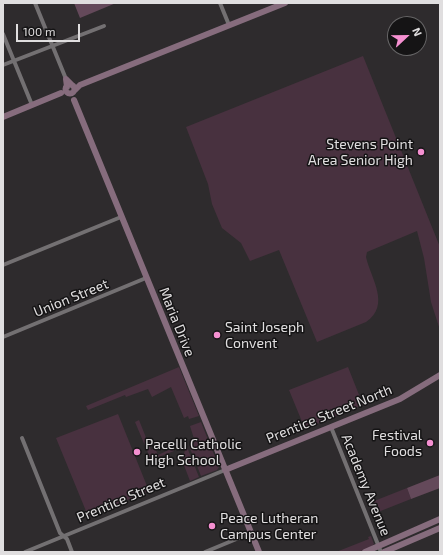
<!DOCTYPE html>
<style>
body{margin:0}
#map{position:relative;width:443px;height:555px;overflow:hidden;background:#2e2b2d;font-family:"Exo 2",sans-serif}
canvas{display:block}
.frame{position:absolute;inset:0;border:4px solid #e0dedf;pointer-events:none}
.north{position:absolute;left:387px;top:16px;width:40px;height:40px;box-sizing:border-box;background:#151415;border:1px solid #666566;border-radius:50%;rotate:68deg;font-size:11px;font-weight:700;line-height:16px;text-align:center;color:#e0dedf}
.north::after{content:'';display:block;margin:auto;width:14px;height:18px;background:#f590d1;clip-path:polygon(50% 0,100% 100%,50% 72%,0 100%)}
.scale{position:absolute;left:16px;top:24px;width:64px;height:18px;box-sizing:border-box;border:2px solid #e0dedf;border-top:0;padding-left:5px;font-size:12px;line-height:14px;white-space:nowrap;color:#e0dedf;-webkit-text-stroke:3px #151415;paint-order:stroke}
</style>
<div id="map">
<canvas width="443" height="555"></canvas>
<div class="frame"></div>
<div class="north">N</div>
<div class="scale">100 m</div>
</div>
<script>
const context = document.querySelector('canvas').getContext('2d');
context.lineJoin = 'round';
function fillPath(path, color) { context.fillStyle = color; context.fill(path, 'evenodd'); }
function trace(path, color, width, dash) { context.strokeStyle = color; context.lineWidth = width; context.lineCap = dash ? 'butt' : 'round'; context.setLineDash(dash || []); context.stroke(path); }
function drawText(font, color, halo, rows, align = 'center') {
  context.font = font + ' "Exo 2",sans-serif'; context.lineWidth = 3; context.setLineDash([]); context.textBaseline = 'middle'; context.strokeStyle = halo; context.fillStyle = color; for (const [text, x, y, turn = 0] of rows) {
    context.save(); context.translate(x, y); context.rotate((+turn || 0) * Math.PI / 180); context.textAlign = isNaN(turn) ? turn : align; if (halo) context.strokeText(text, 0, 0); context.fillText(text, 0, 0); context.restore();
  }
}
fillPath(new Path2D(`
 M 363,56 L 440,247 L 440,330 L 431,302 L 424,258 L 417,231 L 367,252 L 366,257 C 371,279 391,305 366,322 L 317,342 L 279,250 L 250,261 L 241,243 L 222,228 L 212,204 L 208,184 L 186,127 Z
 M 179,367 L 199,416 L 189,419 L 188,416 L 184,418 L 171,387 L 152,397 L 148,389 L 126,397 L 125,395 L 88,410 L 86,406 Z
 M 348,367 L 363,405 L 305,429 L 289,390 Z
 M 118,414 L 149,491 L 88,516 L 56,438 Z
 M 139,420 L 151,450 L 155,448 L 158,455 L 173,448 L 174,451 L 151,460 L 135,422 Z
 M 201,422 L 219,467 L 217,470 L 201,476 L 189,446 L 195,442 L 190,426 Z
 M 186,447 L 187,447 L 199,477 L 190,481 L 182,460 Z
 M 407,488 L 411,499 L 373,514 L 369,503 Z
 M 371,536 L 374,544 C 365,554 348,552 336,552 L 369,539 L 368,537 Z`), '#48313f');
fillPath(new Path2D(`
 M 74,3 L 116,3 L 80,18 Z
 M 440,475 L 440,488 L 411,499 L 407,488 Z`), '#64495a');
trace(new Path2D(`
 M 35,3 L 66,79
 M 220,3 L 229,25
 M 3,34 L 32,105
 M 3,65 L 104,26
 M 3,265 L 121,217
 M 3,337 L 146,278
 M 331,427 L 381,552
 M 22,438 L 60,533 L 67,539 L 72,552
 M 25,552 L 225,470
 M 205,552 L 251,533`), '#737072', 4);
trace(new Path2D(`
 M65.5 89a4.5 4.5 0 1 1 9 0a4.5 4.5 0 1 1-9 0Z
 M 67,87 L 66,79 L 72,85
 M 75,90 L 80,85 L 285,3
 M 74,100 L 259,552
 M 3,117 L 61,93
 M 225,470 L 400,399 L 440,375
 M 365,552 L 440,519
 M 384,552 L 440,528`), '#866c7d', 6);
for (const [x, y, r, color] of [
 [421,152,4,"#f590d1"],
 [217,335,4,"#f590d1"],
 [430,443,4,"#f590d1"],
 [137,452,4,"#f590d1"],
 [212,526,4,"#f590d1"]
]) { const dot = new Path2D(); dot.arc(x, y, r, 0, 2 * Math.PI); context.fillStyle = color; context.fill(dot); trace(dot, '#151415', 1.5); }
drawText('14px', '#e0dedf', '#151415', [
 ["Stevens Point",413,144,"right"],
 ["Area Senior High",413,160,"right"],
 ["Saint Joseph",225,327],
 ["Convent",225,343],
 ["Festival",422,435,"right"],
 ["Foods",422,451,"right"],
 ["Pacelli Catholic",145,444],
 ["High School",145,460],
 ["Peace Lutheran",220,518],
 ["Campus Center",220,534]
], 'left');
drawText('14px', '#e0dedf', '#151415', [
 ["Union Street",71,298,-22],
 ["Maria Drive",177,322,68],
 ["Prentice Street North",329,414,-22],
 ["Academy Avenue",366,485,68],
 ["Prentice Street",121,500,-23]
]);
</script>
